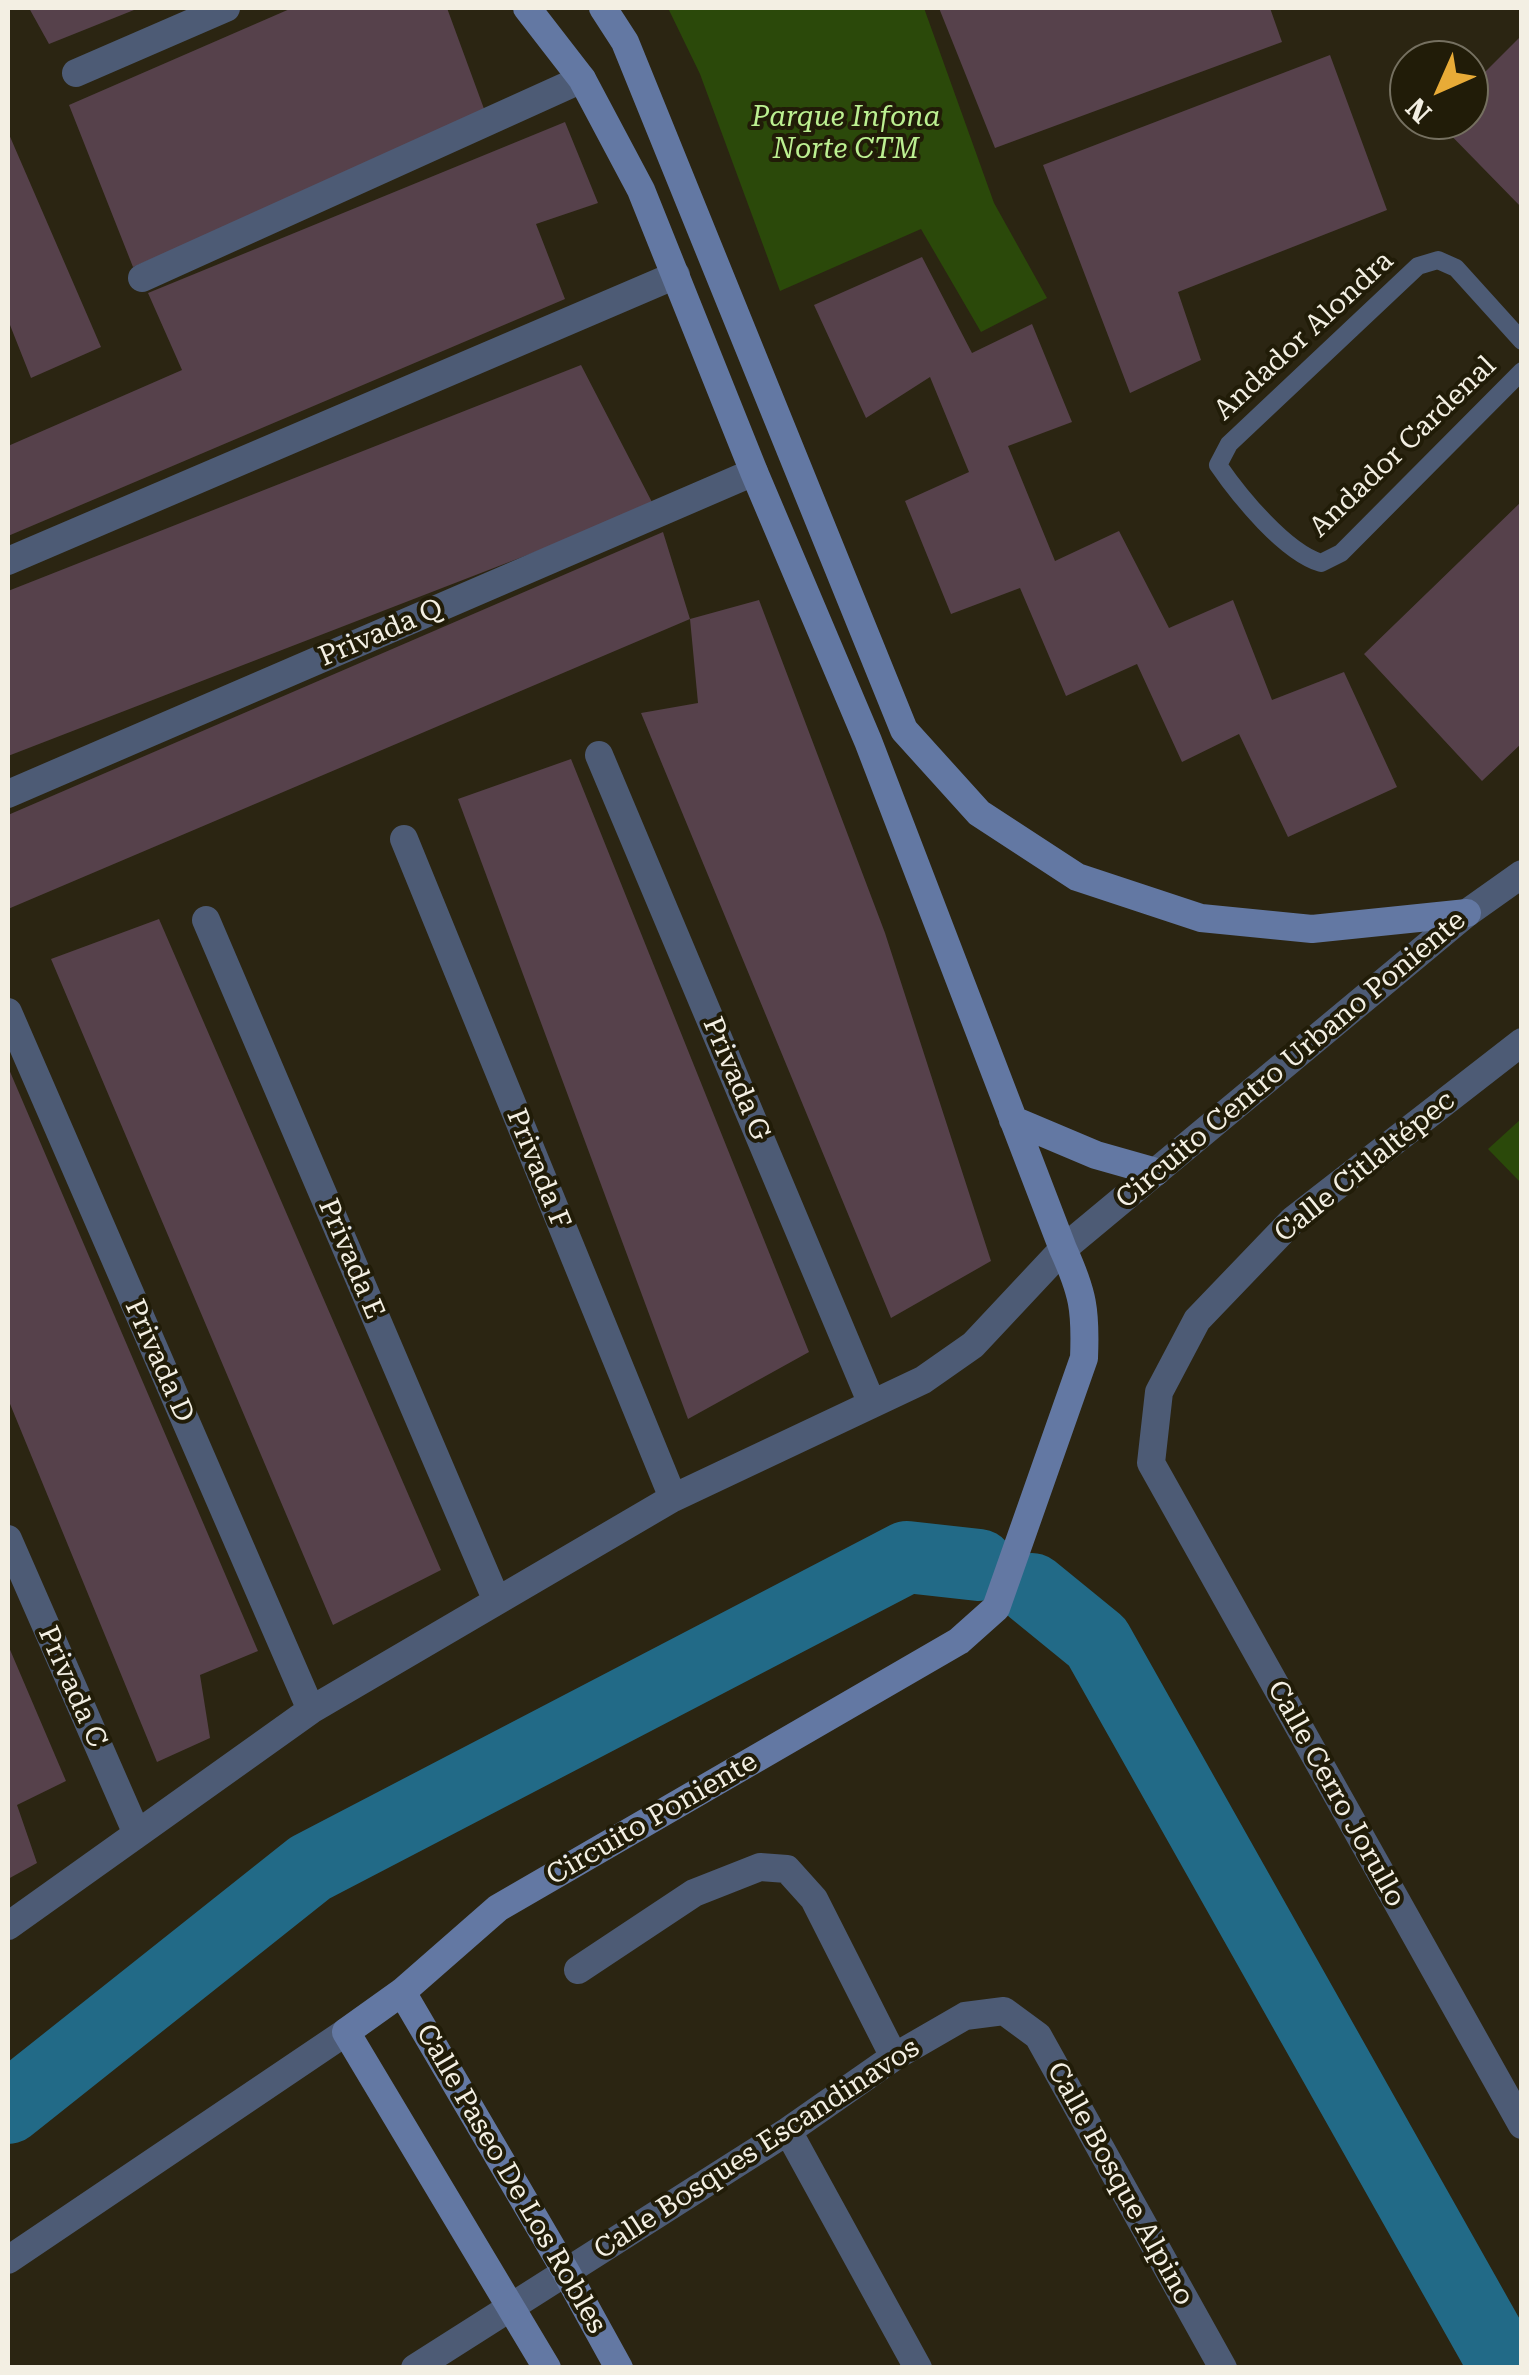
<!DOCTYPE html>
<meta charset="utf-8">
<style>
body{margin:0}
#map{position:relative;width:1529px;height:2375px;overflow:hidden;background:#2b2512;font-family:"Roboto Serif",serif}
canvas{display:block}
.frame{position:absolute;inset:0;border:10px solid #f3efe3;pointer-events:none}
.north{position:absolute;left:1389px;top:40px;width:100px;height:100px;box-sizing:border-box;background:#211c08;border:2px solid #757060;border-radius:50%;rotate:225deg;font-size:28px;font-weight:700;line-height:40px;text-align:center;color:#f3efe3}
.north::after{content:'';display:block;margin:auto;width:35px;height:45px;background:#e8ab37;clip-path:polygon(50% 0,100% 100%,50% 72%,0 100%)}
</style>
<div id="map">
<canvas width="1529" height="2375"></canvas>
<div class="frame"></div>
<div class="north">N</div>
</div>
<script>
const context = document.querySelector('canvas').getContext('2d');
context.lineJoin = 'round';
function fillPath(path, color) { context.fillStyle = color; context.fill(path, 'evenodd'); }
function trace(path, color, width, dash) { context.strokeStyle = color; context.lineWidth = width; context.lineCap = dash ? 'butt' : 'round'; context.setLineDash(dash || []); context.stroke(path); }
function drawText(font, color, halo, rows, align = 'center') {
  context.font = font + ' "Roboto Serif",serif'; context.lineWidth = 8; context.setLineDash([]); context.textBaseline = 'middle'; context.strokeStyle = halo; context.fillStyle = color; for (const [text, x, y, turn = 0] of rows) {
    context.save(); context.translate(x, y); context.rotate((+turn || 0) * Math.PI / 180); context.textAlign = isNaN(turn) ? turn : align; if (halo) context.strokeText(text, 0, 0); context.fillText(text, 0, 0); context.restore();
  }
}
fillPath(new Path2D(`
 M 668,8 L 924,8 L 994,203 L 1047,298 L 981,332 L 921,229 L 780,291 L 700,74 Z
 M 1521,1119 L 1521,1183 L 1488,1149 Z`), '#2b490a');
trace(new Path2D(`
 M 1032,1589 L 1097,1642 L 1506,2368
 M 8,2108 L 310,1868 L 907,1557 L 979,1565`), '#226a87', 72);
fillPath(new Path2D(`
 M 29,8 L 139,8 L 49,44 Z
 M 292,8 L 447,8 L 487,117 L 133,267 L 69,105 Z
 M 939,8 L 1270,8 L 1282,42 L 995,148 Z
 M 1522,35 L 1522,208 L 1436,120 L 1469,120 L 1469,88 Z
 M 1330,55 L 1387,210 L 1178,292 L 1201,360 L 1130,393 L 1043,165 Z
 M 565,122 L 598,203 L 536,224 L 565,299 L 8,536 L 8,446 L 182,370 L 148,293 Z
 M 8,132 L 101,347 L 31,378 L 8,320 Z
 M 922,257 L 972,353 L 1032,324 L 1072,422 L 1008,446 L 1055,561 L 1119,531 L 1169,628 L 1233,600 L 1272,700 L 1344,672 L 1397,787 L 1288,837 L 1239,734 L 1182,762 L 1137,664 L 1066,696 L 1020,588 L 951,614 L 905,501 L 969,472 L 930,377 L 866,418 L 814,305 Z
 M 581,365 L 654,506 L 8,756 L 8,591 Z
 M 1522,501 L 1522,743 L 1482,781 L 1364,654 Z
 M 663,532 L 690,619 L 8,909 L 8,815 Z
 M 759,600 L 885,933 L 991,1261 L 891,1318 L 641,713 L 698,703 L 690,619 Z
 M 571,759 L 809,1352 L 688,1419 L 458,799 Z
 M 159,919 L 441,1570 L 333,1625 L 51,959 Z
 M 8,1067 L 258,1651 L 200,1675 L 210,1738 L 157,1762 L 8,1399 Z
 M 8,1645 L 66,1781 L 17,1805 L 37,1863 L 8,1879 Z`), '#56414b');
trace(new Path2D(`
 M 1522,341 L 1456,268 L 1438,260 L 1418,266 L 1229,444 L 1218,465 C 1240,497 1285,552 1321,563 L 1341,553 L 1522,371`), '#4d5b75', 18);
trace(new Path2D(`
 M 76,73 L 226,8
 M 142,278 L 582,79
 M 8,561 L 676,275
 M 599,755 L 872,1404
 M 8,794 L 754,472
 M 404,839 L 673,1498
 M 206,920 L 496,1599
 M 8,1012 L 311,1710
 M 1522,1042 L 1293,1220 L 1197,1320 L 1159,1392 L 1151,1463 L 1522,2125
 M 8,1539 L 137,1834
 M 8,1926 L 311,1710 L 673,1498 L 923,1380 L 973,1345 L 1063,1249
 M 578,1970 L 694,1893 L 760,1867 L 787,1869 L 814,1899 L 894,2057
 M 788,2131 L 918,2368
 M 415,2368 L 788,2131 L 894,2057 L 965,2016 L 1004,2011 L 1038,2036 L 1223,2368`), '#4d5b75', 28);
trace(new Path2D(`
 M 1063,1249 L 1467,913 L 1522,874
 M 8,2260 L 346,2032`), '#4d5b75', 28);
trace(new Path2D(`
 M 527,8 L 582,79 L 641,190 L 754,472 L 868,741 L 1063,1249 C 1083,1293 1086,1310 1084,1358 L 996,1608 L 959,1641 L 498,1908 L 402,1992 L 346,2032 L 547,2368
 M 603,8 L 625,42 L 904,730 L 979,813 L 1077,877 L 1201,918 L 1312,929 L 1467,913
 M 1013,1120 L 1096,1155 L 1156,1172
 M 402,1992 L 566,2272 L 619,2368`), '#6378a3', 28);
drawText('italic 28px', '#bcf091', '#211c08', [
 ["Parque Infona",846,118],
 ["Norte CTM",846,150]
]);
drawText('28px', '#f3efe3', '#211c08', [
 ["Andador Alondra",1304,336,-43],
 ["Andador Cardenal",1403,447,-44],
 ["Privada Q",381,633,-23],
 ["Circuito Centro Urbano Poniente",1291,1060,-40],
 ["Privada G",736,1079,67],
 ["Calle Citlaltépec",1365,1167,-39],
 ["Privada F",538,1169,68],
 ["Privada E",351,1259,67],
 ["Privada D",159,1361,66],
 ["Privada C",72,1687,66],
 ["Calle Cerro Jorullo",1336,1794,61],
 ["Circuito Poniente",652,1819,-30],
 ["Calle Bosques Escandinavos",757,2149,-33],
 ["Calle Paseo De Los Robles",511,2179,60],
 ["Calle Bosque Alpino",1120,2184,61]
]);
</script>
